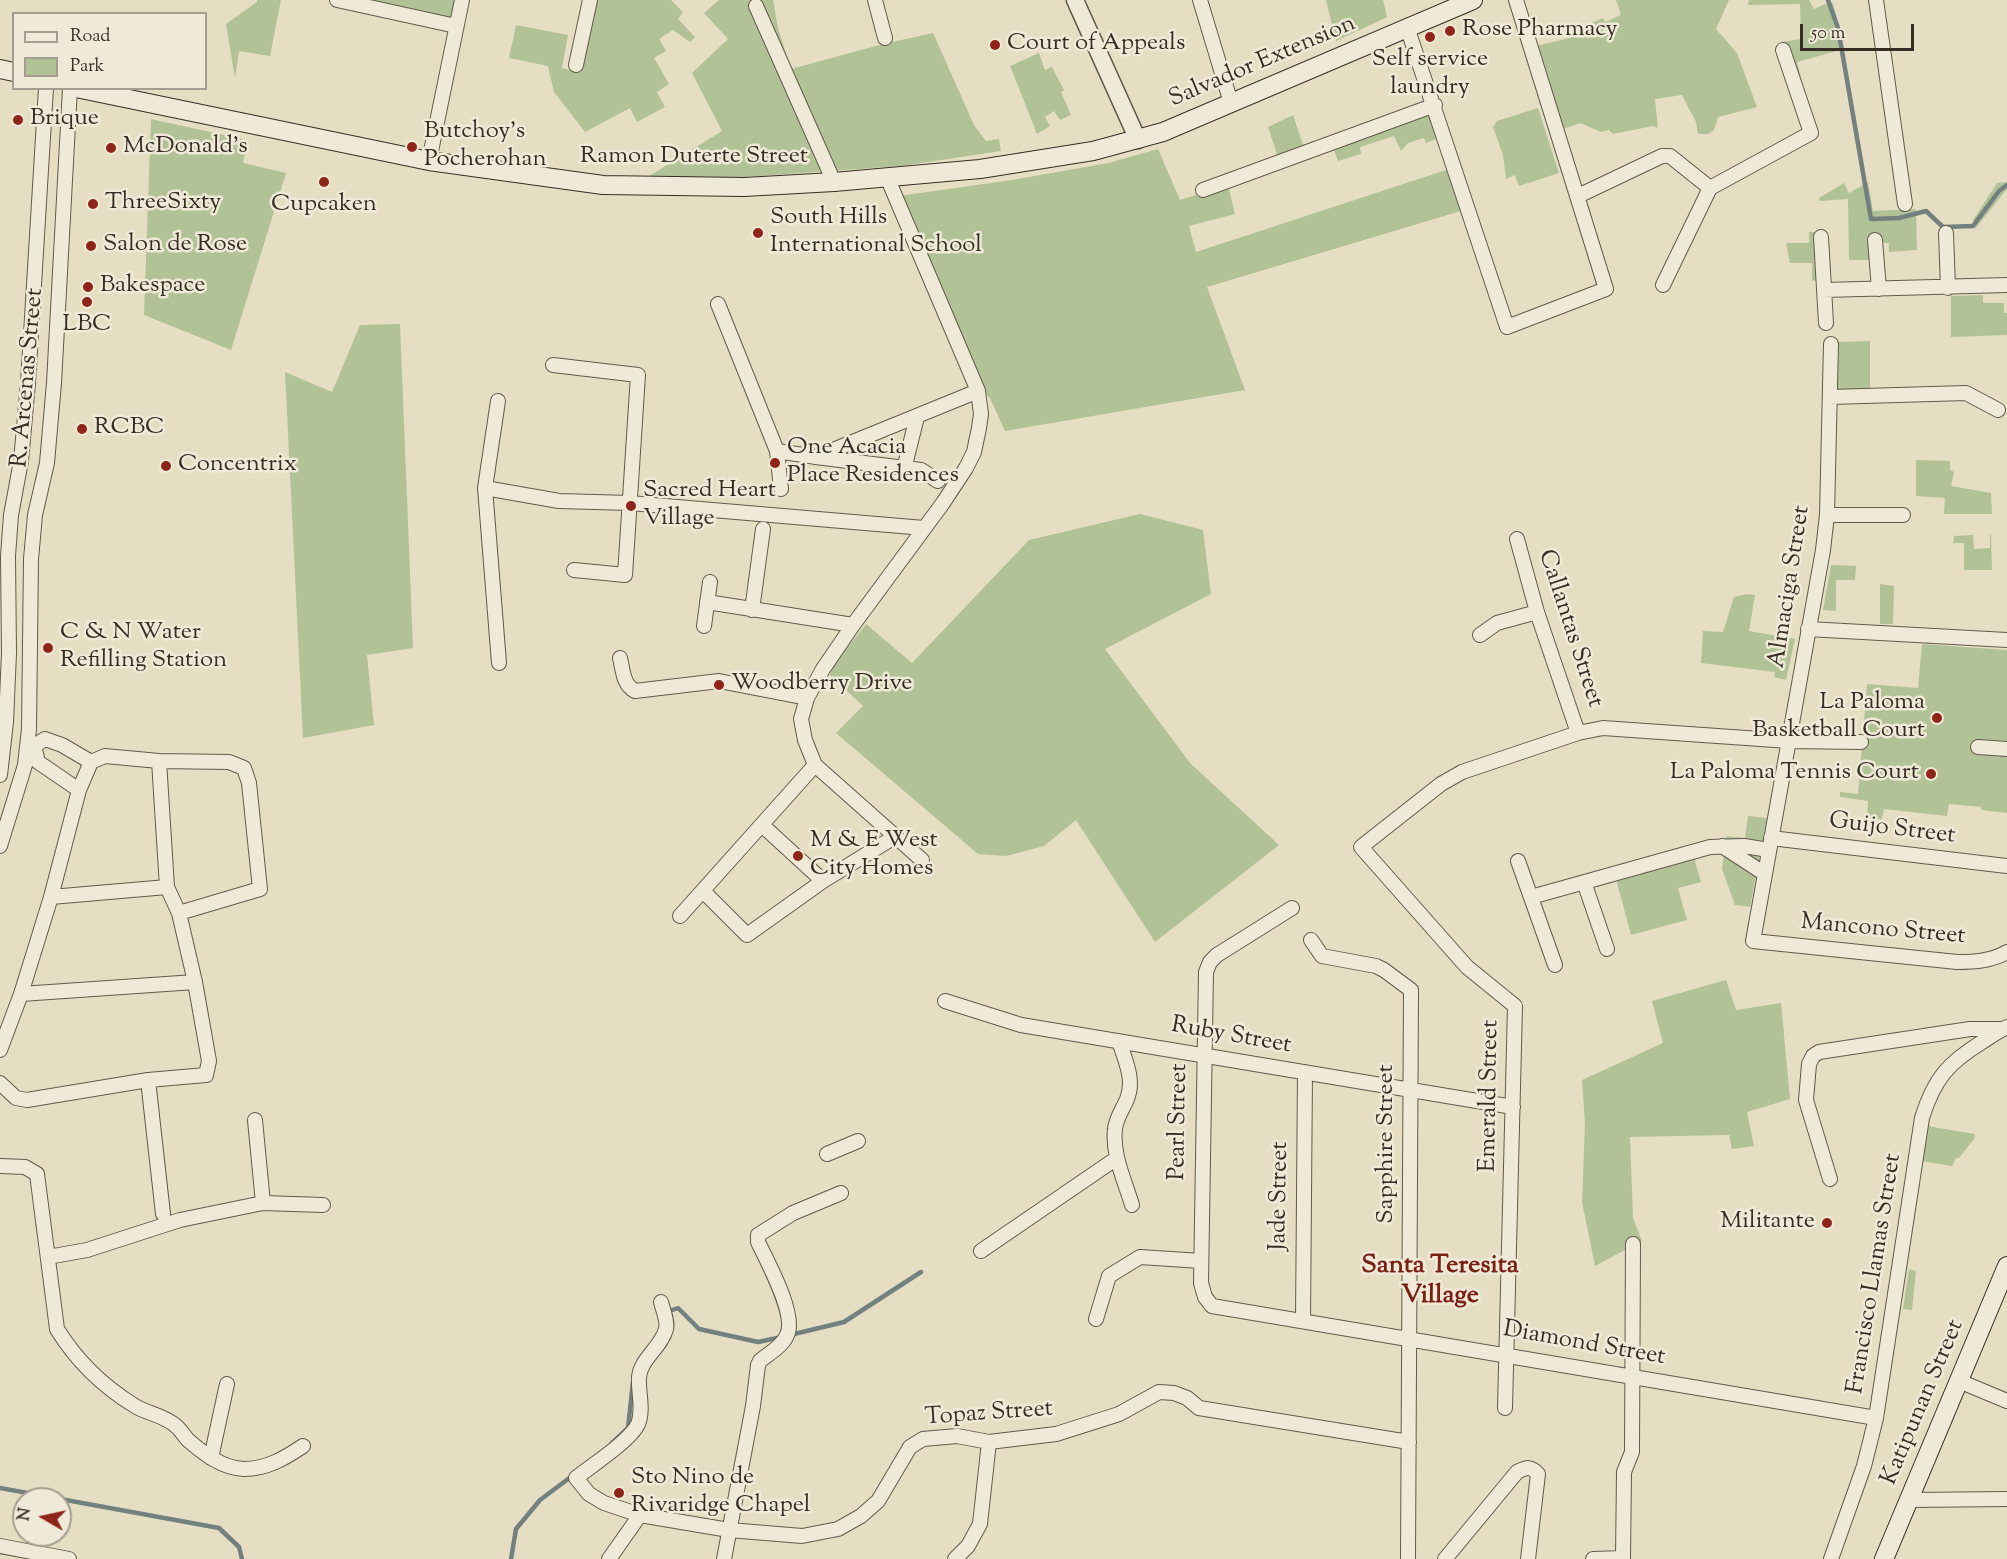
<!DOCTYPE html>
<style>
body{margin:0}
#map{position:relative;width:2007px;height:1559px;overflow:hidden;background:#e6dec2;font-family:"Sorts Mill Goudy",serif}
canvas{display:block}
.legend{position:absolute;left:12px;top:12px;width:195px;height:78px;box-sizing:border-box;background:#efead7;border:2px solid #a59e90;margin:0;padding:8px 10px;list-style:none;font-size:18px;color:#372d25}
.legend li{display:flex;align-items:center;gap:12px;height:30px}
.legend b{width:30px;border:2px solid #a59e90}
.north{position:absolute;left:12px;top:1487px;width:60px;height:60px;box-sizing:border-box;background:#efead7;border:2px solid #a59e90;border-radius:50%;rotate:279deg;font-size:16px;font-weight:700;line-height:24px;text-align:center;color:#372d25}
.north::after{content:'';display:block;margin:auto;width:21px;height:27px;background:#8f2418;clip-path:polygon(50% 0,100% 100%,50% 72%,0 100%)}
.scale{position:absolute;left:1800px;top:24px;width:114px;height:27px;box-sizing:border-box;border:3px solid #372d25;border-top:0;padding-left:8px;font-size:18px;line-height:21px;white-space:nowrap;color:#372d25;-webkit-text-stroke:4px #efead7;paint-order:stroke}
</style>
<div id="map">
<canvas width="2007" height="1559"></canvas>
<ul class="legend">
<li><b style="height:8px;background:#efead7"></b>Road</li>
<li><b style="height:16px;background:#b1c297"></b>Park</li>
</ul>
<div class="north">N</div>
<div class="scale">50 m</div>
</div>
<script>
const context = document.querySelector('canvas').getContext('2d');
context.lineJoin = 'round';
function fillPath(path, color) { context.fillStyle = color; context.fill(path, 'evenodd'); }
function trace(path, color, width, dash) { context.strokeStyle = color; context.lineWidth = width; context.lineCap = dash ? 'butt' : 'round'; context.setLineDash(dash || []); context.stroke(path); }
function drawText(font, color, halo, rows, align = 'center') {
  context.font = font + ' "Sorts Mill Goudy",serif'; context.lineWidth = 5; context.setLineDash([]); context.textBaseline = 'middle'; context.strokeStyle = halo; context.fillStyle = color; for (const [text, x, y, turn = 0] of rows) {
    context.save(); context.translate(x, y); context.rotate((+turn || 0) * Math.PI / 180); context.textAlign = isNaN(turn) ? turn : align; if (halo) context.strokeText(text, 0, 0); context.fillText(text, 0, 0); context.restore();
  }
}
fillPath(new Path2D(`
 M 257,0 L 281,0 L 270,56 L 239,51 L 235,78 L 226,24 L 257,2 Z
 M 358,0 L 456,0 L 452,18 Z
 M 597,0 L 671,0 L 683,12 L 678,19 L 695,37 L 690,42 L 673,30 L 659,39 L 666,51 L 654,58 L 669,84 L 657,92 L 665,107 L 637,122 L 630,108 L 585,132 L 554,92 L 548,66 L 509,58 L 516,25 L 568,35 L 562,68 L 581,72 Z
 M 719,0 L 773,0 L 778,28 L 791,69 L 883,44 L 933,33 L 974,125 L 986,141 L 999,139 L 1001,151 L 901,166 L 687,181 L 646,178 L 722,131 L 692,73 L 728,39 L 704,13 Z
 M 1326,0 L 1383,0 L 1387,17 L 1336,41 Z
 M 1616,0 L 1729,0 L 1716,29 L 1737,53 L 1757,107 L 1718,117 L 1714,130 L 1708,134 L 1698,134 L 1696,122 L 1682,95 L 1655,99 L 1658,128 L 1653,126 L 1613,134 L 1609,130 L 1601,132 L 1580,123 L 1563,129 L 1536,46 L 1581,35 L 1588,24 L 1603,18 L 1605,22 L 1621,15 Z
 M 1749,0 L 1809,0 L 1814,9 L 1825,4 L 1833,3 L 1844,49 L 1797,62 L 1801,77 L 1796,79 L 1782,42 L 1801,39 L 1800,4 L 1748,5 Z
 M 1039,53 L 1045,70 L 1052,67 L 1064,90 L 1061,92 L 1071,115 L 1060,120 L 1054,111 L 1045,117 L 1050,126 L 1037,134 L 1010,66 Z
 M 1538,108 L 1559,173 L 1519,186 L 1515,175 L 1506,179 L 1503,155 L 1493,127 L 1497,121 Z
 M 1431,112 L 1439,138 L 1426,143 L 1424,138 L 1408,143 L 1401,151 L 1394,136 L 1360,147 L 1361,154 L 1338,161 L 1333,148 Z
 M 1293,115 L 1303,145 L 1278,157 L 1268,127 Z
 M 151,119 L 247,140 L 243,163 L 286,173 L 231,350 L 144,315 Z
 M 1158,149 L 1180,200 L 1228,185 L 1235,214 L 1189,226 L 1196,252 L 1449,169 L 1461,211 L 1207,287 L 1245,390 L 1005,431 L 990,398 L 980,388 L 899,196 L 1012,180 L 1108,163 Z
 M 1868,182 L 1873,211 L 1916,209 L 1917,250 L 1889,252 L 1889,243 L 1879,243 L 1879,260 L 1849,260 L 1848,199 L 1820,201 L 1819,198 L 1844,183 L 1849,193 Z
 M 2007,182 L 2007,189 L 1975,229 L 1973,220 L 1997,183 Z
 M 1809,232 L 1816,232 L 1819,280 L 1812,281 L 1812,263 L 1790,263 L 1786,243 L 1809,243 Z
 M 1983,295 L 1983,303 L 2004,303 L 2004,313 L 2007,313 L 2007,335 L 1951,337 L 1951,296 Z
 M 400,324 L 413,648 L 367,655 L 374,725 L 303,738 L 285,372 L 332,392 L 360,325 Z
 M 1870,341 L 1870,391 L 1838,392 L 1837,342 Z
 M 1916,460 L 1950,461 L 1950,470 L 1954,472 L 1951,486 L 1991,493 L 1992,514 L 1944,514 L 1945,498 L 1916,496 Z
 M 1140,514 L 1203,530 L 1211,594 L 1105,649 L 1190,763 L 1279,845 L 1155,942 L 1076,820 L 1044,846 L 1006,856 L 978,854 L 836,733 L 863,706 L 830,675 L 834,664 L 866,624 L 912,663 L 1029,540 Z
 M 1991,534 L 1992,570 L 1964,570 L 1964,543 L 1953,543 L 1954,536 L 1973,535 L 1974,549 L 1990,548 L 1990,535 Z
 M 1831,565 L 1856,566 L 1855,580 L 1836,580 L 1836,611 L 1823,610 Z
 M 1880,584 L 1894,586 L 1893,624 L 1880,624 Z
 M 1746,594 L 1755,595 L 1749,631 L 1795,639 L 1786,680 L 1774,677 L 1775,672 L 1701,663 L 1703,631 L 1723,632 L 1734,597 Z
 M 1922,644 L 2007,650 L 2007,813 L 1981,810 L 1981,807 L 1949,804 L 1947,816 L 1884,809 L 1882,819 L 1867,818 L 1868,801 L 1840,797 L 1840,792 L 1858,794 L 1867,684 L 1918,688 Z
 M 1748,816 L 1767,818 L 1750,907 L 1735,905 L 1722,869 L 1726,836 L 1745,838 Z
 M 1696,857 L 1695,861 L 1701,882 L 1678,888 L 1687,920 L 1631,935 L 1616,879 Z
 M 1726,980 L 1736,1010 L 1781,1003 L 1790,1099 L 1747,1112 L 1754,1146 L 1732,1149 L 1729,1135 L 1630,1137 L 1633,1218 L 1642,1241 L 1595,1266 L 1582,1202 L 1585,1124 L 1582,1080 L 1663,1043 L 1652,1001 Z
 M 1929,1126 L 1933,1127 L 1975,1134 L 1974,1139 L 1959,1158 L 1956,1158 L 1952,1166 L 1921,1161 Z
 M 1909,1269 L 1916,1271 L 1912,1310 L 1903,1309 Z`), '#b1c297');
trace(new Path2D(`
 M 1828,0 L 1838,28 L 1871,219 L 1899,218 L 1926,211 L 1943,227 L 1973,226 L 1999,191 L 2007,185
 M 667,1312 L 678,1308 L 699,1329 L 758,1342 L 782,1337
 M 790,1335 L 844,1322 L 921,1272
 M 611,1444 L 628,1428 L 633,1382
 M 0,1488 L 219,1528 L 239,1547 L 242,1559
 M 511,1559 L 516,1529 L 540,1500 L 572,1476`), '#728180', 4.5);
const minor = new Path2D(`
 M 337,0 L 456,26
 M 875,0 L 885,38
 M 1200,0 L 1231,103
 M 1876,0 L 1905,204
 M 756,6 L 834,182
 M 1407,27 L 1507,327 L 1606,289 L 1516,0
 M 576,65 L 590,0
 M 429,161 L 462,0
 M 887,177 L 978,391 L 981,414 L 979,428 L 974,452 L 966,468 L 943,503 L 853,625 L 823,669 L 807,698 L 801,719 L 805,740 L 815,765 L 922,860
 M 1203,190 L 1435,105
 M 1578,196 L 1662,156 L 1670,156 L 1710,188
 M 1946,233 L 1948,288
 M 1821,237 L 1826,323
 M 1875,240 L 1879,289
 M 1663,285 L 1710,188 L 1811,133 L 1783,50
 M 1824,290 L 2007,285
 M 718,304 L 777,451 L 781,489
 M 1831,344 L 1827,515 L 1823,550 L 1753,941 L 1957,962 C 1975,962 1991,961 2007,952
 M 553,365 L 638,375 L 625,575 L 574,570
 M 1830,397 L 1966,393 L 1998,410
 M 498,401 L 485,488 L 499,663
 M 777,451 L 816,457 L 921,470 L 938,481
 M 816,457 L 978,391
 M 904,469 L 917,417
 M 485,488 L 559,501 L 630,503 L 924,528
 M 1827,515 L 1903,515
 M 1517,539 L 1537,612 L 1578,733
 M 707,602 L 853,625
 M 752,610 L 763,529
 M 704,626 L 710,582
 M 1808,629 L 2007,640
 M 1480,635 L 1497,623 L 1537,612
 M 620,658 C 623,670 623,685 635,691 L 719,681 L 807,698
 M 34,746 L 38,762 L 79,790
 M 34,746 L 45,739 L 62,745 L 91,762
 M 1978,747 L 2007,749
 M 0,775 L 6,722 L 9,653 L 8,556 L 11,515 L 21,461 L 28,383 L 46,88
 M 762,825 L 823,881
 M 1771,838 L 2007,866
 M 0,846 L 25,765 L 29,729 L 31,559 L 35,515 L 47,463 L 54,383 L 70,88
 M 1722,846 L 1765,874
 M 1518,861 L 1555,965
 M 1584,882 L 1607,949
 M 703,891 L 747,935 L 823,881 L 896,836
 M 51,897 L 167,887
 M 1531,897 L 1710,847 L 1744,846 L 1769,850
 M 1292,908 L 1217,955 L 1210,962 L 1206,972 L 1201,1283 L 1205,1297 L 1212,1306 L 1876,1418
 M 680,916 L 815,765
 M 1311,940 L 1322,956 L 1376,966 L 1384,970 L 1411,990 L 1408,1559
 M 21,994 L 195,982
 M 945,1001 L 1021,1025 L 1513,1107
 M 1119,1041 C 1125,1060 1135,1080 1127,1099 C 1123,1109 1116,1118 1115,1129 C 1112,1155 1125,1181 1132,1205
 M 0,1050 L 21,994 L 51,897 L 79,790 L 91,762 L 105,756 L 159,761 L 229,762 L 244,768 L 249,783 L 260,889 L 179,913
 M 148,1080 L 163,1214
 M 0,1083 L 16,1098 L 27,1100 L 148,1080 L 206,1075 L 209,1061 L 195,982 L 179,913 L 167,887 L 159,761
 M 255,1120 L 263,1203
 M 827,1154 L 858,1141
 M 0,1166 L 25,1167 L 37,1174 L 57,1329 C 76,1360 104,1387 135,1406 C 148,1414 164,1415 176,1426 C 181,1430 184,1436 188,1440 C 204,1454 222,1468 244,1469 C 267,1469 285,1458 303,1446
 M 1830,1179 L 1806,1100 L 1809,1064 L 1813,1056 L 1819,1052 L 1970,1029 L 2002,1029
 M 981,1251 L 1117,1158
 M 48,1257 L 87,1250 L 180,1220 L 263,1203 L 323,1205
 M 661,1302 C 663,1310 668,1322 666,1329 C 661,1348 641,1358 639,1377 C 638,1392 644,1410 638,1424 C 630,1441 592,1465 576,1478 L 589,1494 L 604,1503 L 640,1515 L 729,1530 L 802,1536 L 838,1529 L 861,1516 L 878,1501 L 910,1447 L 923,1439 L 957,1436 L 989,1442 L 1056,1434 L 1119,1414 L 1159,1392 L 1174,1393 L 1187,1398 L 1199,1408 L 1409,1442
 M 1096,1319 L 1109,1276 L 1140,1257 L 1201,1261
 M 1303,1321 L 1305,1072
 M 1959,1381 L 2007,1401
 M 1505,1408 L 1515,1006 L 1467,967 L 1361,847 L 1441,784 L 1462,772 L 1578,733 L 1603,728 L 1789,741 L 1861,742
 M 211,1458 L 227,1384
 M 1909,1500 L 2007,1499
 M 0,1546 L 69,1559
 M 609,1559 L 640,1515
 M 724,1559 L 753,1406 L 758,1365 L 760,1361 C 769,1353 782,1347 787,1335 C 797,1315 767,1261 758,1242 L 758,1235 L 793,1213 L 841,1193
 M 955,1559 L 968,1546 L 980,1524 L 989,1442
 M 1445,1559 L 1517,1472 C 1527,1467 1531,1466 1538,1474 L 1528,1559
 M 1593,1559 L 1623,1558 L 1624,1472 L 1632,1452 L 1633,1244
 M 1831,1559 L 1864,1466 L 1876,1418 L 1922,1118 C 1934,1079 1948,1063 1982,1042 C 1990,1037 1998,1031 2007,1027`);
const tertiary = new Path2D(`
 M 1075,0 L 1138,140`);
const secondary = new Path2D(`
 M 0,69 L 14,72
 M 76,88 L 429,161 L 603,185 L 744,187 L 834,182 L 980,169 L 1093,151 L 1163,132 L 1473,0
 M 1884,1559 L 2007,1266`);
trace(minor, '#63594c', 16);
trace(tertiary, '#63594c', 19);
trace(secondary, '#372d25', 20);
trace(minor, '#efead7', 14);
trace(tertiary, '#efead7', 16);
trace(secondary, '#efead7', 18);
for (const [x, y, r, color] of [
 [1450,31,6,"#8f2418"],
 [1430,37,6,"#8f2418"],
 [995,45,6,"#8f2418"],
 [18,120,6,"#8f2418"],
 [412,147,6,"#8f2418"],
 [111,148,6,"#8f2418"],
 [324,182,6,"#8f2418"],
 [93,204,6,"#8f2418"],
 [758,233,6,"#8f2418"],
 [91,246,6,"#8f2418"],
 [88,287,6,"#8f2418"],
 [87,302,6,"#8f2418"],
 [82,429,6,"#8f2418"],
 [775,463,6,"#8f2418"],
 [166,466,6,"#8f2418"],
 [631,506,6,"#8f2418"],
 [48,648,6,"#8f2418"],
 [719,685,6,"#8f2418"],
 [1937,718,6,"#8f2418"],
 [1931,774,6,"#8f2418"],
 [798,856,6,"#8f2418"],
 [1827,1223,6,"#8f2418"],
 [619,1493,6,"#8f2418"]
]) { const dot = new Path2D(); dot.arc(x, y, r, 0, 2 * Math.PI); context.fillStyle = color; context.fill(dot); trace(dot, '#efead7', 2); }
drawText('24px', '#372d25', '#efead7', [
 ["Rose Pharmacy",1462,31],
 ["Court of Appeals",1007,45],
 ["Self service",1430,61,"center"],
 ["laundry",1430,89,"center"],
 ["Brique",30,120],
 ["Butchoy's",424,133],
 ["Pocherohan",424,161],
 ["McDonald's",123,148],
 ["ThreeSixty",105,204],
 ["Cupcaken",324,206,"center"],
 ["South Hills",770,219],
 ["International School",770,247],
 ["Salon de Rose",103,246],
 ["Bakespace",100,287],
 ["LBC",87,326,"center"],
 ["RCBC",94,429],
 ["One Acacia",787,449],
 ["Place Residences",787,477],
 ["Concentrix",178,466],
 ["Sacred Heart",643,492],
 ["Village",643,520],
 ["C & N Water",60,634],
 ["Refilling Station",60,662],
 ["Woodberry Drive",731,685],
 ["La Paloma",1925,704,"right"],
 ["Basketball Court",1925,732,"right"],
 ["La Paloma Tennis Court",1919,774,"right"],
 ["M & E West",810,842],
 ["City Homes",810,870],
 ["Militante",1815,1223,"right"],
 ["Sto Nino de",631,1479],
 ["Rivaridge Chapel",631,1507]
], 'left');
drawText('24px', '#372d25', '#efead7', [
 ["Salvador Extension",1263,63,-23],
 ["Ramon Duterte Street",694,158],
 ["R. Arcenas Street",29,378,-85],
 ["Almaciga Street",1791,587,-81],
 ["Callantas Street",1569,629,72],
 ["Guijo Street",1892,830,7],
 ["Mancono Street",1883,931,5],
 ["Ruby Street",1231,1037,10],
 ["Emerald Street",1491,1096,-89],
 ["Pearl Street",1180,1122,-89],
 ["Sapphire Street",1388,1144,-90],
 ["Jade Street",1281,1196,-89],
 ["Francisco Llamas Street",1876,1274,-81],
 ["Diamond Street",1584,1345,10],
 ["Katipunan Street",1924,1403,-67],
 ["Topaz Street",989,1415,-4]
]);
drawText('bold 26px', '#7a1f14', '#efead7', [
 ["Santa Teresita",1440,1268],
 ["Village",1440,1298]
]);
</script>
